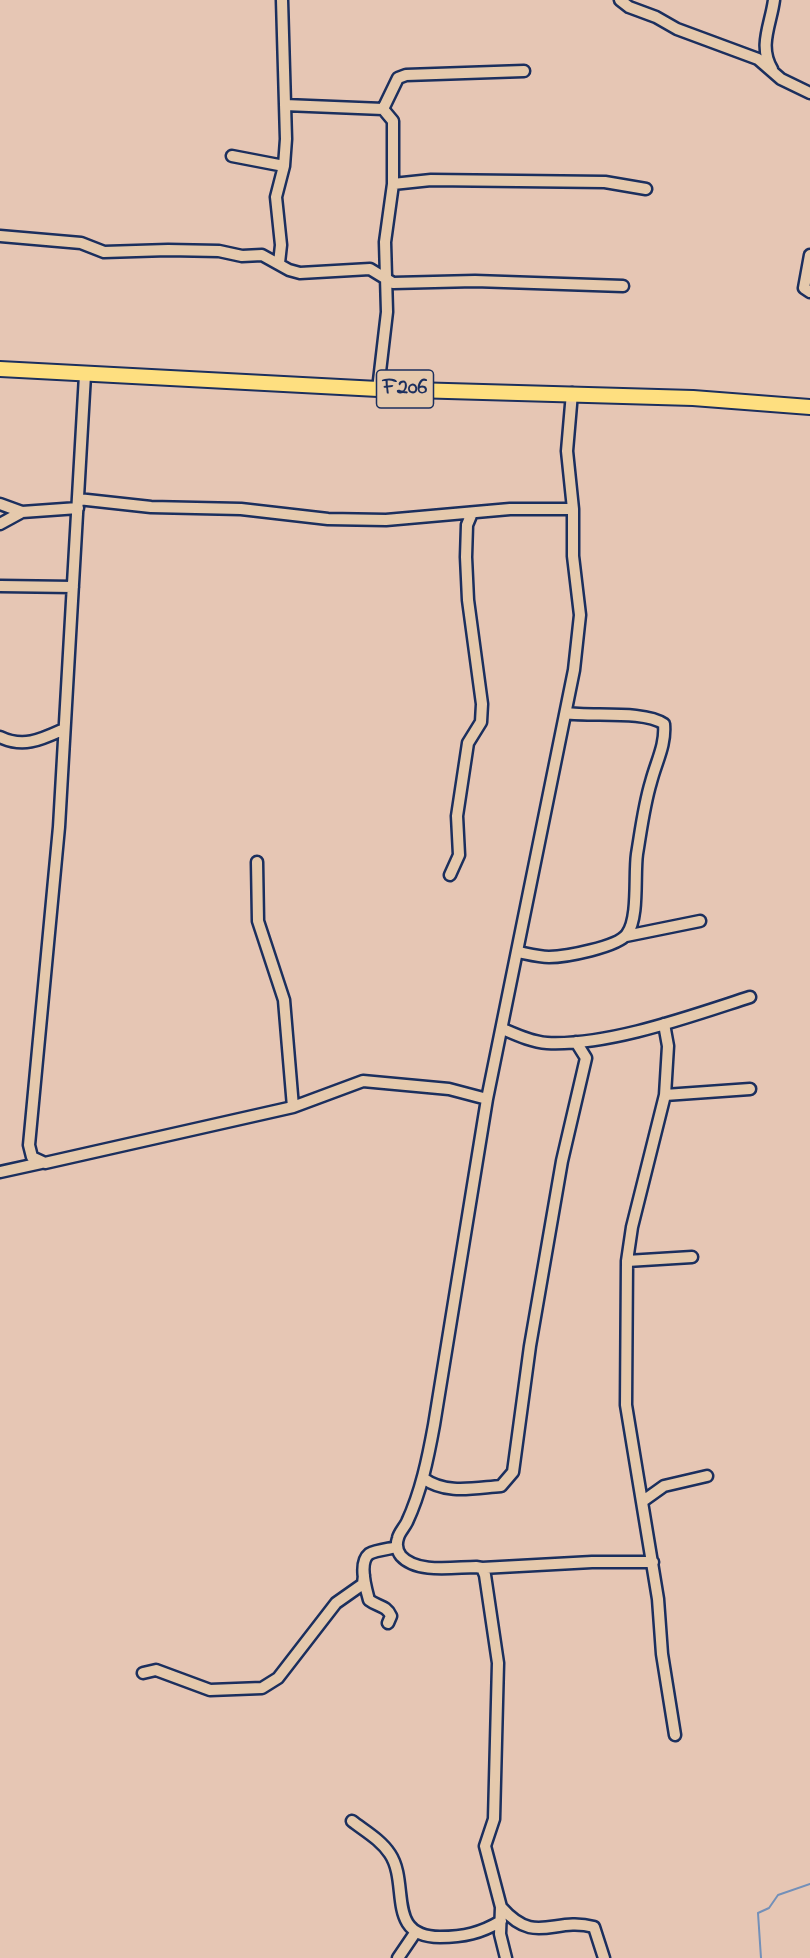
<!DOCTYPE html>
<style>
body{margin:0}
canvas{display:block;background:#e6c6b4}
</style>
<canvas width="810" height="1958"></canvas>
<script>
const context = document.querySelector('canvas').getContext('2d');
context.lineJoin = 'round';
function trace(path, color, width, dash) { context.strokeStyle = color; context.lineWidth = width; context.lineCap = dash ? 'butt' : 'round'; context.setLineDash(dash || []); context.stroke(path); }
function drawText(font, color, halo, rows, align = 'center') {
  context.font = font + ' "Indie Flower",sans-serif'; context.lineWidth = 4.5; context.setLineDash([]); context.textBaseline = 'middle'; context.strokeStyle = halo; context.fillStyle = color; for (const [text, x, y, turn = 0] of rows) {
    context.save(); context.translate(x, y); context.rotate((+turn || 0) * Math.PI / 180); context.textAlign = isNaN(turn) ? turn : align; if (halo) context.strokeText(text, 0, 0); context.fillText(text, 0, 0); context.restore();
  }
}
trace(new Path2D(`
 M 761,1958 L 758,1913 L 769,1908 L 778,1895 L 810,1884`), '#7390b9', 2);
const minor = new Path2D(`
 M 620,0 L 629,7 L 656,17 L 677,29 L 758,59 L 781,79 L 810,93
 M 772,69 C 758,46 771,24 774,0
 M 285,105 L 383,109 L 393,121 L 393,184 L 385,242 L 387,312 L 378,389
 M 383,109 L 398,78 L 406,75 L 524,71
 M 232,156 L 284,166
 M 393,184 L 431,180 L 605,182 L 646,189
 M 0,236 L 81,243 L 104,252 L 168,250 L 219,251 L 242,256 L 262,255 L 289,270 L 300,273 L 370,269 L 393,283 L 475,281 L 623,286
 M 810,255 L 804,288 L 810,292
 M 279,263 L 281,245 L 276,197 L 284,166 L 286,139 L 282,0
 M 85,375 L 59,827 L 29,1145 L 32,1157 L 45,1163 L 293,1107
 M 78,499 L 151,507 L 241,509 L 328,519 L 386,520 L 510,509 L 573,509
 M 0,504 L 22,512
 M 0,524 L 22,512 L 78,508
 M 0,586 L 73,587
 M 0,737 C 23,748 40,740 62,730
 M 257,862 L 258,921 L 284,1000 L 293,1107 L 363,1081 L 449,1089 L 487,1099
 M 450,875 L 459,855 L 457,816 L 468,743 L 481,722 L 482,704 L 468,600 L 466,557 L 467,525 L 472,513
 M 626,936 L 700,921
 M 518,952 C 528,954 539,957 549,957 C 565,957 618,947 627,934 C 639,918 634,875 637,854 C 641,830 644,805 651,782 C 656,762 666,745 664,724 C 644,710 591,717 566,713
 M 664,1024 L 668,1046 L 665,1095 L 632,1227 L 627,1261 L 626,1405 L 658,1599 L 662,1654 L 675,1735
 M 503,1029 C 517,1035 532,1042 547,1043 C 609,1046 691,1016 750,997
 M 665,1095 L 750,1089
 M 0,1172 L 41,1163
 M 627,1261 L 692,1257
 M 423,1478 C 446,1495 474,1488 501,1486 L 513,1472 L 530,1346 L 562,1161 L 586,1058 L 576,1042
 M 643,1501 L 664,1486 L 707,1476
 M 482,1568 L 592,1562 L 653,1562
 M 388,1623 L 391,1616 C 386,1605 378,1607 369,1600 C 366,1589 358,1563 369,1554 C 376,1550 389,1549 397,1547
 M 143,1673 L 156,1670 L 210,1690 L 262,1688 L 278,1678 L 336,1603 L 363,1584 L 364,1575
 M 352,1821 C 365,1831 381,1840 390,1854 C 410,1884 385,1937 440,1937 C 464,1937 481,1933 501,1921
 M 501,1907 C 536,1947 553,1916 594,1927 L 604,1958
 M 398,1958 L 415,1933
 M 506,1958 L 500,1934 L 501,1907 L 485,1846 L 494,1819 L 498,1663 L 485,1575 L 482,1568 L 476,1567 C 455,1567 417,1574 401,1556 C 397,1551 396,1544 398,1538 C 399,1533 404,1528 407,1522 C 421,1492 428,1458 434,1425 L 487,1099 L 574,670 L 580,615 L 573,556 L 573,509 L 567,451 L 572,393`);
const major = new Path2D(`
 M 0,369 L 378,389 L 693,398 L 810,407`);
trace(minor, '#1b2f5e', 15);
trace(major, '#1b2f5e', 18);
trace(minor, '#e5c9ac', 10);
trace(major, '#fedf80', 14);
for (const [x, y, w] of [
 [405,389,57]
]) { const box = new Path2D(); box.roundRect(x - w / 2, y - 19, w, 38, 4.5); context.fillStyle = '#e5c9ac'; context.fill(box); trace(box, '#1b2f5e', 1.5); }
drawText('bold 22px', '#1b2f5e', null, [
 ["F206",405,389]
]);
</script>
